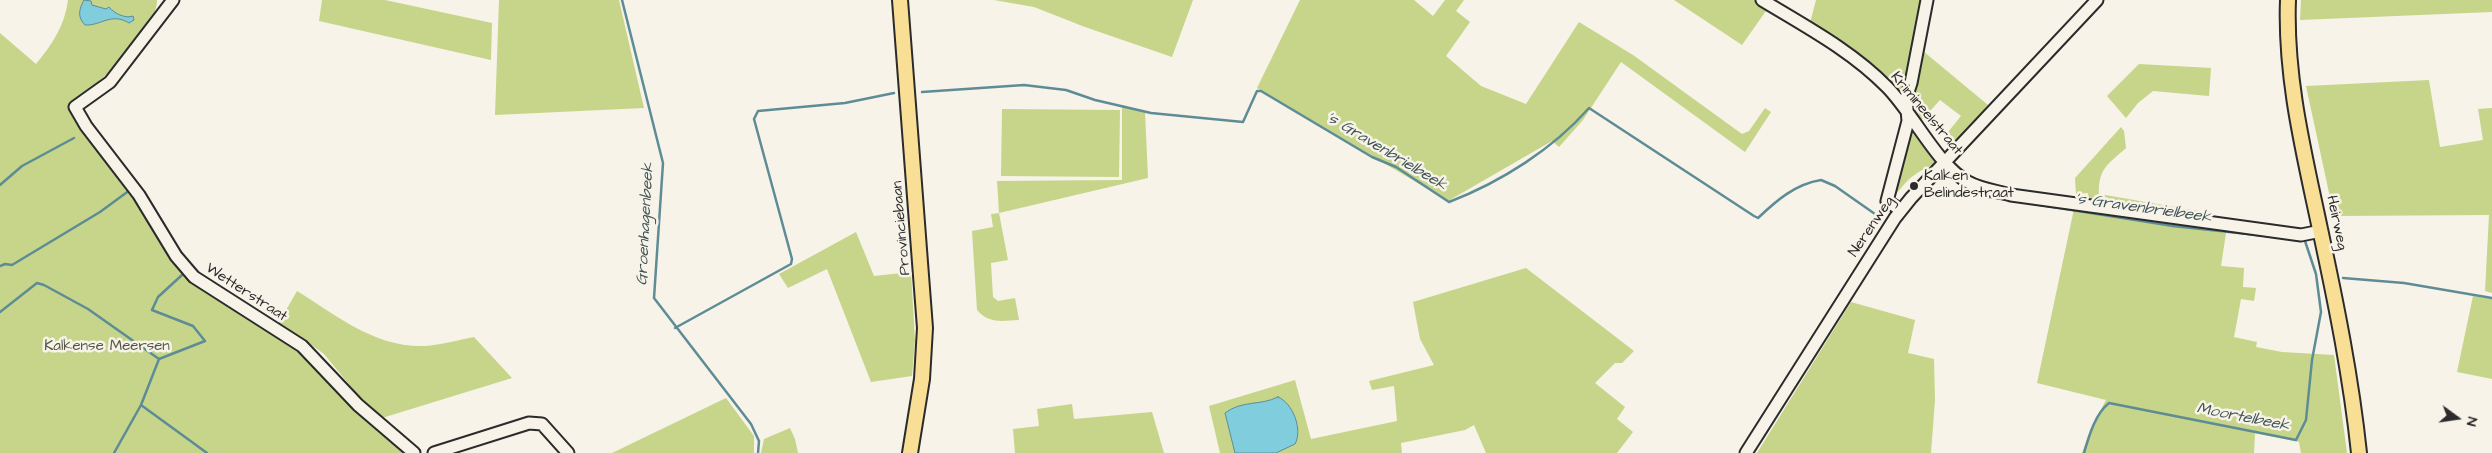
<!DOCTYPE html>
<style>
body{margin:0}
#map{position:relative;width:2492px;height:453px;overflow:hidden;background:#f7f3e8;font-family:"Architects Daughter",sans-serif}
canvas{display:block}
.north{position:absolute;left:2432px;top:393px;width:50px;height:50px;-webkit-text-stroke:4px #f7f3e8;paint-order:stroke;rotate:104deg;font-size:14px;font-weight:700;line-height:20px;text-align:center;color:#2b2b2b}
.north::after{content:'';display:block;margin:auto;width:18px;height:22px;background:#2b2b2b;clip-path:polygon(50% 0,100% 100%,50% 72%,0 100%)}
</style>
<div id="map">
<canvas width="2492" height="453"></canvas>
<div class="north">N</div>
</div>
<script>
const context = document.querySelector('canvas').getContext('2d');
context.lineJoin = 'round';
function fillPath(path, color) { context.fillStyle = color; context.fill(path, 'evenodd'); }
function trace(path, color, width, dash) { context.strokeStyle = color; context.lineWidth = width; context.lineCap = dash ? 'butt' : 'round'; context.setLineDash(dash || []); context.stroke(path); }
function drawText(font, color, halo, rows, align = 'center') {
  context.font = font + ' "Architects Daughter",sans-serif'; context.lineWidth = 5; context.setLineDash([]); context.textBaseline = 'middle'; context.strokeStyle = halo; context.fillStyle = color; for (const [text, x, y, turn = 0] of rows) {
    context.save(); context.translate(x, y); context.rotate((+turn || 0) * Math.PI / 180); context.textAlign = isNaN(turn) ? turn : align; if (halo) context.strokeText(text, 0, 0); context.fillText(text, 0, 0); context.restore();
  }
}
fillPath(new Path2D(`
 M 68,0 L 157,0 C 157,31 102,81 78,98 L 90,123 L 85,125 L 211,294 L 246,319 L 294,346 L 409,453 L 0,453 L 0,33 L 36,64 C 52,45 65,25 68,0 Z
 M 322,0 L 385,0 L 492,23 L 491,60 L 319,21 Z
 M 499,0 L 619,0 L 644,108 L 495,115 Z
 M 994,0 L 1193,0 L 1172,57 L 1085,27 L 1034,7 Z
 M 1300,0 L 1414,0 L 1433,16 L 1445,0 L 1464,0 L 1456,11 L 1470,22 L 1446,56 L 1481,86 L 1526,104 L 1579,22 L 1633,55 L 1742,134 L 1749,131 L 1765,108 L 1771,112 L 1745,152 L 1621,62 L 1583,120 L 1559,147 L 1552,141 L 1448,201 L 1257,88 Z
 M 1674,0 L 1755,0 L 1768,8 L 1742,45 Z
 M 1816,0 L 1923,0 L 1905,89 L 1897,89 L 1865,61 L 1810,23 Z
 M 2301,0 L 2492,0 L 2492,12 L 2300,20 Z
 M 1923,51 L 1988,105 L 1957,143 L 1948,132 L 1961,116 L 1940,100 L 1921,121 L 1908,106 Z
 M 2139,64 L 2211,68 L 2209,96 L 2153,91 L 2138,103 L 2126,118 L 2107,96 Z
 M 2429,80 L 2440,147 L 2483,140 L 2478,109 L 2492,108 L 2492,293 L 2485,291 L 2489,215 L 2334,216 L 2306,86 Z
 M 1122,105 L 1145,112 L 1148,178 L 999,213 L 1008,260 L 991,263 L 993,297 L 998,301 L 1015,298 L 1019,320 C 1002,321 989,324 977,310 L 972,231 L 993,227 L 991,214 L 999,213 L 997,181 L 1122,180 Z
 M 1002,109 L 1120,110 L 1119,177 L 1001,176 Z
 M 1910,120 L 1938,159 C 1930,169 1926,167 1916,174 C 1906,180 1899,191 1891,200 Z
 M 2121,127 L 2124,131 L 2126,148 C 2108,164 2098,169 2099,194 L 2204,212 L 2205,217 L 2087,201 L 2088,193 L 2076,194 L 2075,178 Z
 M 2074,209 L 2226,233 L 2221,266 L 2244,268 L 2243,287 L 2256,288 L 2254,301 L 2241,299 L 2234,337 L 2257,342 L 2256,347 L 2282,352 L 2334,355 L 2347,453 L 2301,453 L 2299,442 L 2255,433 L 2254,453 L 2082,453 L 2090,430 L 2106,400 L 2037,383 Z
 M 856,232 L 874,276 L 911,272 L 915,340 L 912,376 L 871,382 L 827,269 L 788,288 L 779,274 Z
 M 1526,268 L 1634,351 L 1622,363 L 1615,363 L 1595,383 L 1625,407 L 1617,419 L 1633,432 L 1617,453 L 1486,453 L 1474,425 L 1465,430 L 1401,443 L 1402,453 L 1220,453 L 1209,406 L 1295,380 L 1311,439 L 1397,421 L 1394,386 L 1372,390 L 1369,381 L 1434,365 L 1420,339 L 1413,302 Z
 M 297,291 C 337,316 376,348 425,346 C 441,345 458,340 474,337 L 512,378 L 382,418 L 361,399 L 324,354 L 299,336 L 278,324 Z
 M 2473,296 L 2492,299 L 2492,379 L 2457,372 Z
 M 1851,302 L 1915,320 L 1908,353 L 1934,359 L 1935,400 L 1931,453 L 1757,453 Z
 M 726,398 L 754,436 L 754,453 L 612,453 Z
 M 1072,404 L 1074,419 L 1152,412 L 1164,453 L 1015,453 L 1013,429 L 1039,426 L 1037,409 Z
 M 790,428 L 795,439 L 798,453 L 761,453 L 764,439 Z`), '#c6d589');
const water = new Path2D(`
 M 84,0 L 91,1 L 92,5 L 106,9 L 109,7 C 114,13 125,19 133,16 L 134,20 L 129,23 C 111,12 101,26 85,25 C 77,17 79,9 84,0 Z
 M 1278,397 C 1293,403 1303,430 1295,444 L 1276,453 L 1235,453 L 1225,413 C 1242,400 1260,406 1278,397 Z`);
fillPath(water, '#80cdde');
trace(water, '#5e8c96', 1);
trace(new Path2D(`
 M 622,0 L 663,163 L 654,298 L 751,424 L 759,441 L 758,453
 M 922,92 L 1024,85 L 1066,90 L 1095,100 L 1151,113 L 1243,122 L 1257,91 L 1261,91 L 1372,157 L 1396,167 L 1449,202 C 1501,182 1553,149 1589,108 L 1754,216 L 1758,218 C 1776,201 1795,184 1821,180 L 1835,186 L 1875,214
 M 0,185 L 22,166 L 74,138
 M 1939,189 L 2173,226 L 2285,238
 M 0,266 L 5,264 L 12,265 L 100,212 L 130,190
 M 2343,278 L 2404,283 L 2492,298
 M 219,300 L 273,334
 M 0,312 L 37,283 L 44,285 L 88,309 L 159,359 L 205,341 L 193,326 L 152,310 L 158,297 L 182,275
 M 675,328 L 791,264 L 792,259 L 754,119 L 758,111 L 845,103 L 894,93
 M 159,359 L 141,405 L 207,453
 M 393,443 L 401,449
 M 114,453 L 141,405
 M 2084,453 C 2089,436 2095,414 2109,403 L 2296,440 L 2306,420 L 2312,360 L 2321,312 L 2316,274 L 2305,241 L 2298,240`), '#5e8c96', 2.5);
const minor = new Path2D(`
 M 173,0 L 110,82 L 75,107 L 86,126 L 139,195 L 176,256 L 194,277 L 302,346 L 358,405 L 414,453
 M 1762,0 C 1805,26 1852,51 1887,87 C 1913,113 1937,165 1968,182 C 1980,189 1997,191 2011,195 L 2301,235 L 2321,231
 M 1901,210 L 1887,201 L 1908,121 L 1906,98 L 1911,83 L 1927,0
 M 434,453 L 529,423 L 542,424 L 568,453
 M 1746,453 L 1895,218 L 1911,198 L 2097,0`);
const major = new Path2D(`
 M 900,0 L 925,328 L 922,379 L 910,453
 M 2288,0 C 2285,78 2304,153 2320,229 C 2336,303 2351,377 2359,453`);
trace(minor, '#2b2b2b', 15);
trace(major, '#2b2b2b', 18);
trace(minor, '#f7f3e8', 11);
trace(major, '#f9df96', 14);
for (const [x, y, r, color] of [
 [1914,186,5,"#2b2b2b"]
]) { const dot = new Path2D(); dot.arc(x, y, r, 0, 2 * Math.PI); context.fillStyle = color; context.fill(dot); trace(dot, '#f7f3e8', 2); }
drawText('15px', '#2b2b2b', '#f7f3e8', [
 ["Krimineelstraat",1926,114,50],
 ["Heirweg",2336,223,78],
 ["Nerenweg",1872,227,-56],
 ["Provinciebaan",902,228,-95],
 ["Wetterstraat",246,293,33]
]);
drawText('15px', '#2b2b2b', '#f7f3e8', [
 ["Kalken",1924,177],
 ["Belindestraat",1924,194]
], 'left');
drawText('15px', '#525642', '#f7f3e8', [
 ["Kalkense Meersen",107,347]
]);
drawText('italic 16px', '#405458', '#f7f3e8', [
 ["'s Gravenbrielbeek",1386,152,31],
 ["'s Gravenbrielbeek",2143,209,8],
 ["Groenhagenbeek",646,224,-87],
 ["Moortelbeek",2243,418,11]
]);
</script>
